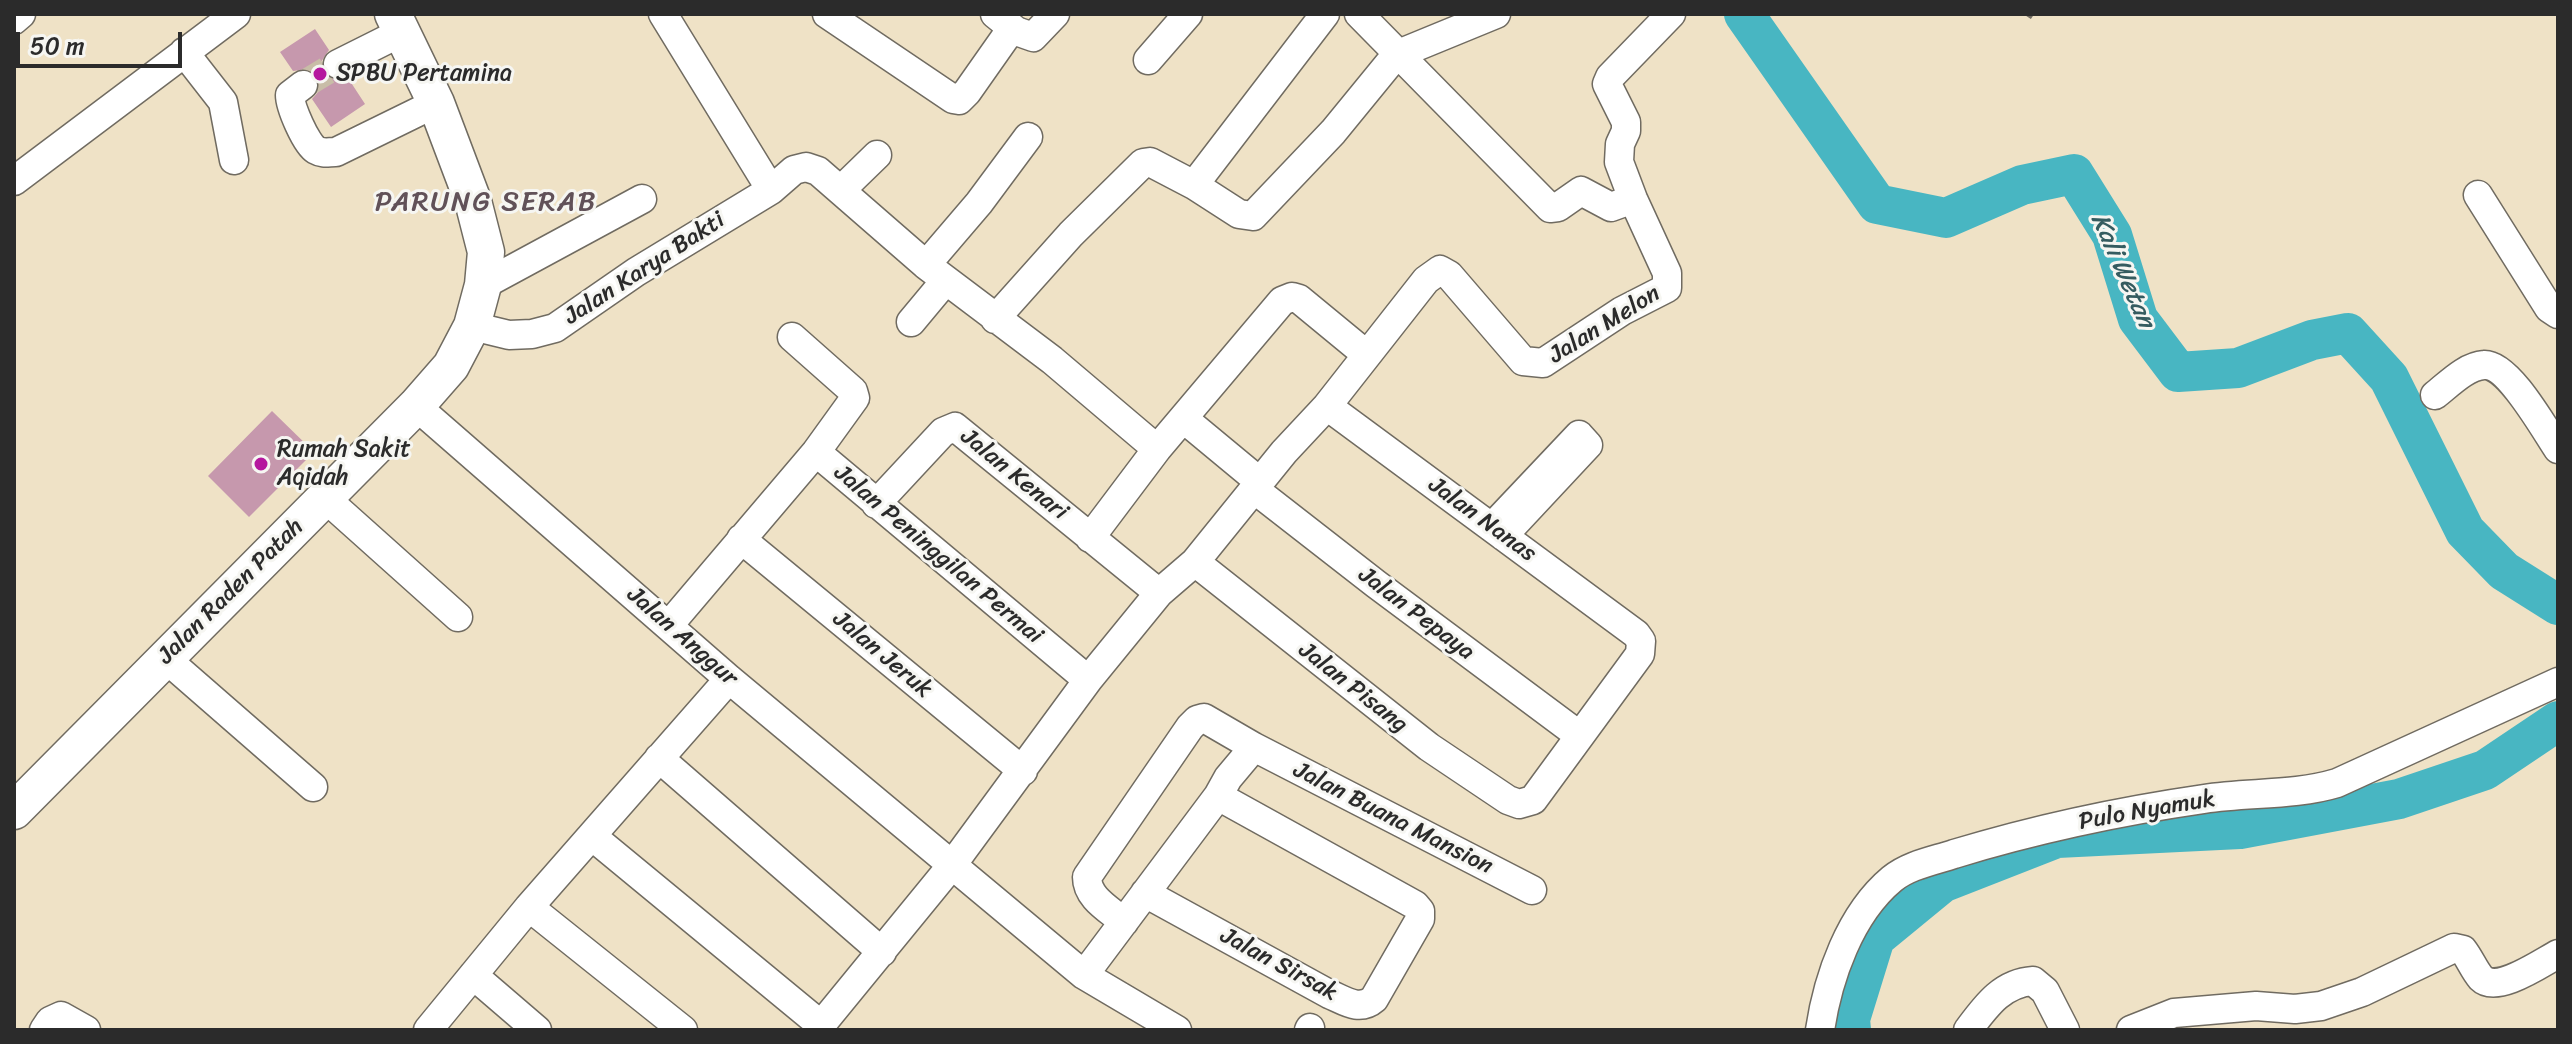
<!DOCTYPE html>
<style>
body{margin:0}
#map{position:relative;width:2572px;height:1044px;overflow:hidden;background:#efe2c6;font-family:Sriracha,sans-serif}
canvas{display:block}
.frame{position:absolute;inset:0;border:16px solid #2b2b2b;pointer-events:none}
.scale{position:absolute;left:16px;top:32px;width:166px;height:36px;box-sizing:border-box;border:4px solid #2b2b2b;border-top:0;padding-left:10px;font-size:24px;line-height:28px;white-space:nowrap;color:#2b2b2b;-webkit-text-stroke:6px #f6f6f2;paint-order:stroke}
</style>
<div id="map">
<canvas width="2572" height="1044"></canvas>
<div class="frame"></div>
<div class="scale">50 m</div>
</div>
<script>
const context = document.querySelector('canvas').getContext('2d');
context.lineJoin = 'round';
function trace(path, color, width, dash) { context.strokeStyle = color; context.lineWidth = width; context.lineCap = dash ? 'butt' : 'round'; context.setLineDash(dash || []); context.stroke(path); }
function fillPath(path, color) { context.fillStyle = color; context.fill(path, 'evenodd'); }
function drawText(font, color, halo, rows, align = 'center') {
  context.font = font + ' Sriracha,sans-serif'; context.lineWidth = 6; context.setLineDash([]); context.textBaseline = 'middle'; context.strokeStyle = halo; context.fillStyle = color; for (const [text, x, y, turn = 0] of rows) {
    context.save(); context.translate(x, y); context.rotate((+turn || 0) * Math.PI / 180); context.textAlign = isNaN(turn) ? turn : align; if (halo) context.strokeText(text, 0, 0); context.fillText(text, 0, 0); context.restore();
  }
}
trace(new Path2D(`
 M 1744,14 L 1877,204 L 1946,218 L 2022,185 L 2074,174 L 2112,235 L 2138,319 L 2178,372 L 2238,368 L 2312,340 L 2348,333 L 2389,378 L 2465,531 L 2504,571 L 2558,605
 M 1851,1030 L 1850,1019 L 1875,938 L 1942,883 L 2057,838 L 2240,829 L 2399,799 L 2485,770 L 2558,721`), '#48b6c2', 40);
fillPath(new Path2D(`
 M 315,29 L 329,50 L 321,62 L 323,72 L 336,81 L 348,78 L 365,104 L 331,127 L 312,99 L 319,91 L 317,75 L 309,69 L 293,71 L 280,52 Z
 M 272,411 L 314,452 L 249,517 L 208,476 Z`), '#c698ad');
trace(new Path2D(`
 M 303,85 L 338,64`), '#c8bda7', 28, [28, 14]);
const minor = new Path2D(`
 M 663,14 L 771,190
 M 827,14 L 953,99 L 959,100 L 967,92 L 1012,28
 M 995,14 L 1016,31 L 1033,37 L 1055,14
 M 1359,14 L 1550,208 L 1558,207 L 1581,191 L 1611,207 L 1633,199
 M 14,20 L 21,14
 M 184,52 L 223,102 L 234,160
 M 1148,60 L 1188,14
 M 338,64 L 402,32
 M 303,85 L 290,95 C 290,107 306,144 316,150 C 323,154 328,152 336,152 L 436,103
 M 14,181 L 236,14
 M 1194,185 L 1325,14
 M 841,190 L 877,155
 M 2478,195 L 2549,308 L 2558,314
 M 926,265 L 979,203 L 1028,137
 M 483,285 L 642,199
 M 995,319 L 1071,234 L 1143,163 L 1150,162 L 1194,185 L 1239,214 L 1253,216 L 1333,132 L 1396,55 L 1496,14
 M 911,322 L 946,280
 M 472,326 L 509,335 L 532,334 L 555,328 L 636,272 L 771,190 L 794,170 L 806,167 L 818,171 L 926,265 L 1052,360 L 1157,449
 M 2435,395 C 2448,385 2466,366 2484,365 C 2508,363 2545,430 2558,449
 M 416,406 L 729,679 L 1084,975 L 1177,1030
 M 1184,419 L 1260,482
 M 816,452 L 1088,680
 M 1254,489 L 1376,584 L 1580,736
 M 325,498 L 458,617
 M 876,504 L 943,432 L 955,427 L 1159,593
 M 1492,527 L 1579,435 L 1588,445 L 1503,536
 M 1090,538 L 1157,449 L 1282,301 L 1292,297 L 1299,299 L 1367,355
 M 741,539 L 1023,771
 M 1195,562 L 1429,747 L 1508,800 L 1519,804 L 1533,800 L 1640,654 L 1641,641 L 1636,634 L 1327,406
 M 669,625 L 816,452 L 855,398 L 853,391 L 792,337
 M 165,658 L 313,787
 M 659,758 L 882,952
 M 593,837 L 821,1025
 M 1145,893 L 1329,994 C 1344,1000 1359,1012 1374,999 L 1420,919 L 1420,911 L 1415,905 L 1218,796
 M 529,907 L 683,1030
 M 1124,922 C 1109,909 1087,898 1087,877 L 1190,727 L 1197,720 L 1204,718 L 1254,747 L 1532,890
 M 473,975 L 537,1030
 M 1084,975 L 1218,796 L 1228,778 L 1254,747
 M 44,1030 L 50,1021 L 61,1016 L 86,1030
 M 428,1030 L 529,907 L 729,679
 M 817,1030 L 952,865 L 1088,680 L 1159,593 L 1195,562 L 1284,452 L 1327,406 L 1426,280 L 1440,270 L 1449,275 L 1523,361 L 1543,363 L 1622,311 L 1667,288 L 1667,273 L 1633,199 L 1619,162 L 1620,144 L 1626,131 L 1626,122 L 1607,84 L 1610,77 L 1671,14
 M 1309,1030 L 1310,1028
 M 1820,1030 C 1828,977 1850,914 1892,879 C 1909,865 1933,861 1954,854 C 2033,830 2121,811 2204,799 C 2248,792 2294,796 2337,783 L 2558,682
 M 1968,1030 C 1986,1006 2002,983 2033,981 L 2045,991 L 2065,1030
 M 2131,1030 L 2174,1013 L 2256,1006 L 2295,1009 L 2321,1006 L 2362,992 L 2454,948 L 2463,950 C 2470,959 2474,970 2481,978 C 2497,994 2541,963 2558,954`);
const major = new Path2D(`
 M 14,811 L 416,406 L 451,366 L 472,326 L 483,285 L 486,252 L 473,201 L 436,103 L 393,14`);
trace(minor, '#706b61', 31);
trace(major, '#706b61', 39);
trace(new Path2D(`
 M 2027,14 L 2033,18`), '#706b61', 4, [6, 6]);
trace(minor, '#fff', 28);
trace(major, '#fff', 36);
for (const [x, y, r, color] of [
 [320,74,8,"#b5179e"],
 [261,464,8,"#b5179e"]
]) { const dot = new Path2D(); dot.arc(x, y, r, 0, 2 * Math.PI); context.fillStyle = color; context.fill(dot); trace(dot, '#f6f6f2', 3); }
drawText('24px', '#2b2b2b', '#f6f6f2', [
 ["SPBU Pertamina",336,74],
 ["Rumah Sakit",277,450],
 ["Aqidah",277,478]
], 'left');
drawText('24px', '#2b2b2b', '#f6f6f2', [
 ["Jalan Karya Bakti",645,269,-33],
 ["Jalan Melon",1605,325,-32],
 ["Jalan Kenari",1014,475,39],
 ["Jalan Nanas",1482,520,36],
 ["Jalan Peninggilan Permai",938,555,40],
 ["Jalan Raden Patah",231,592,-45],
 ["Jalan Pepaya",1416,614,37],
 ["Jalan Anggur",682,637,41],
 ["Jalan Jeruk",882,655,40],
 ["Jalan Pisang",1353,688,38],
 ["Pulo Nyamuk",2147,811,-10],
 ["Jalan Buana Mansion",1393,819,27],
 ["Jalan Sirsak",1279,965,28]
]);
drawText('italic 26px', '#355c60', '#f6f6f2', [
 ["Kali Wetan",2122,271,66]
]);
context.letterSpacing = '2px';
drawText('28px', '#615158', '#f6f6f2', [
 ["PARUNG SERAB",486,203]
]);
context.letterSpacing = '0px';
</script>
